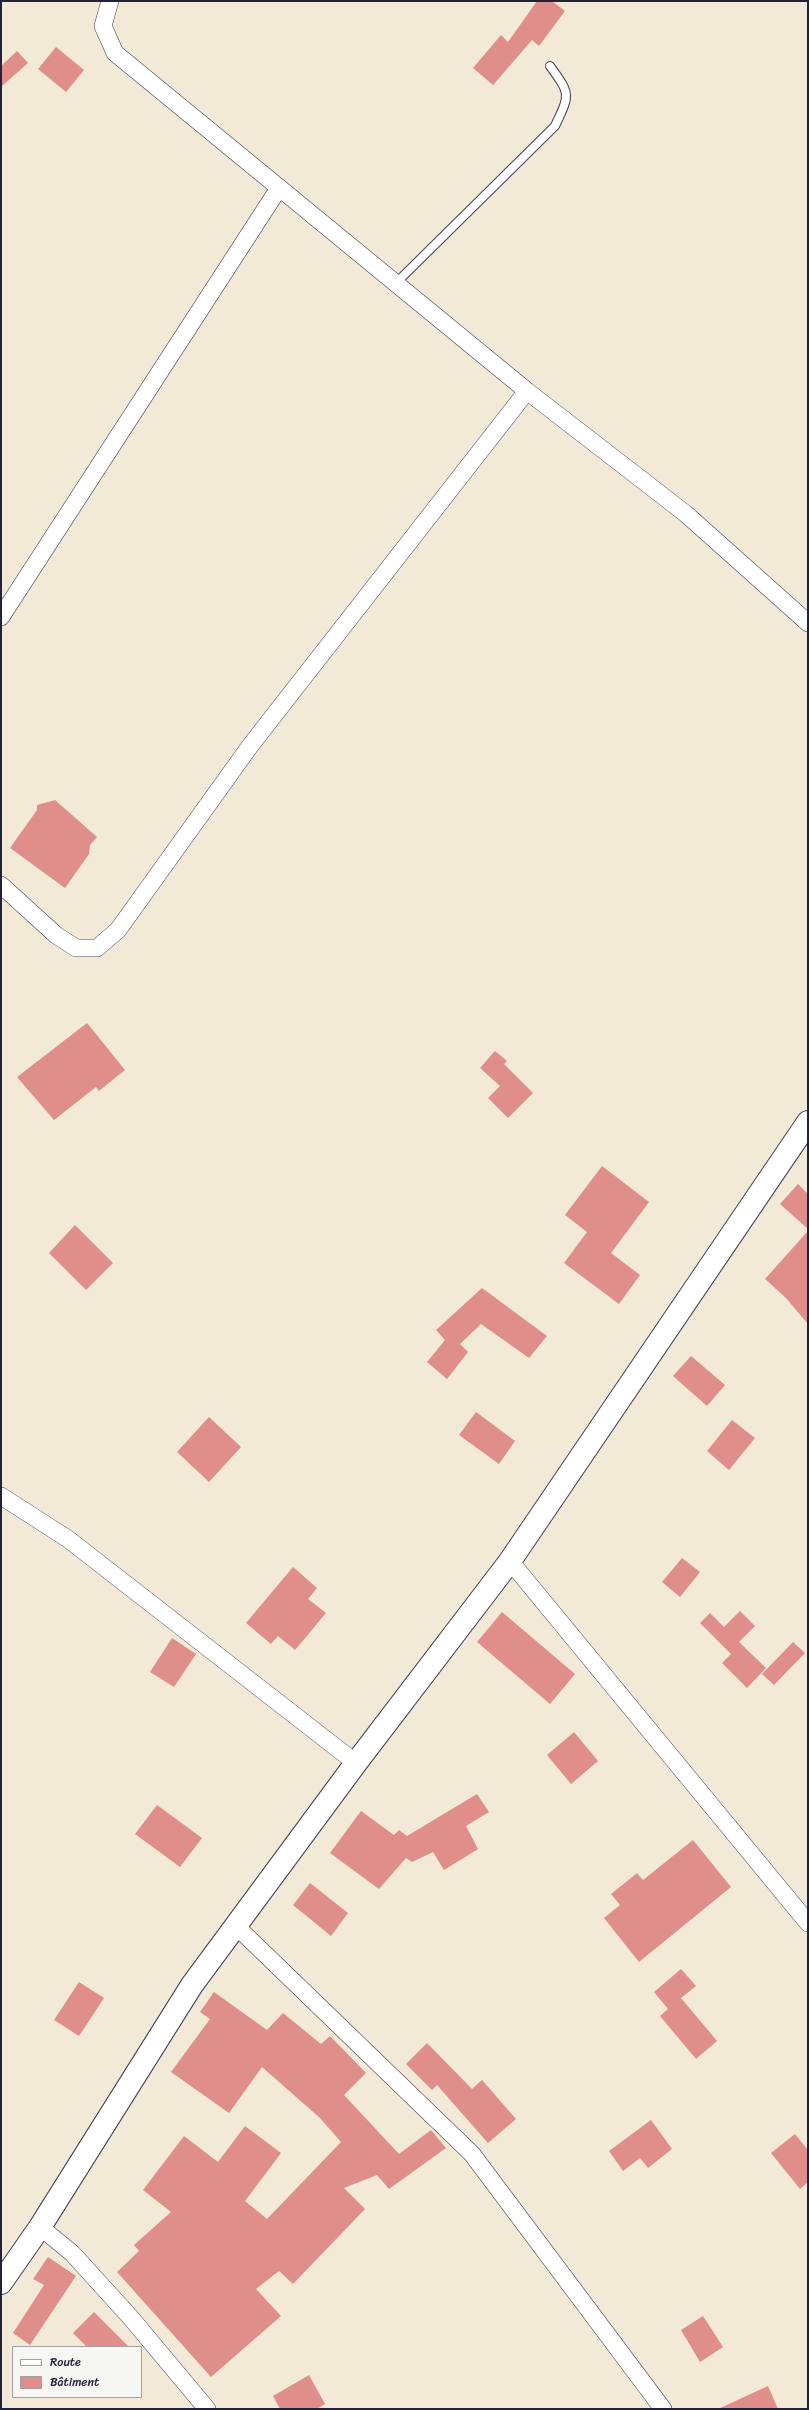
<!DOCTYPE html>
<meta charset="utf-8">
<style>
body{margin:0}
#map{position:relative;width:809px;height:2410px;overflow:hidden;background:#f3e9d7;font-family:Sriracha,sans-serif}
canvas{display:block}
.frame{position:absolute;inset:0;border:2px solid #22223b;pointer-events:none}
.legend{position:absolute;left:12px;top:2346px;width:130px;height:52px;box-sizing:border-box;background:#f6f6f2;border:1px solid #a1a1a9;margin:0;padding:5px 7px;list-style:none;font-size:12px;color:#22223b}
.legend li{display:flex;align-items:center;gap:8px;height:20px}
.legend b{width:20px;border:1px solid #a1a1a9}
</style>
<div id="map">
<canvas width="809" height="2410"></canvas>
<div class="frame"></div>
<ul class="legend">
<li><b style="height:5px;background:#fff"></b>Route</li>
<li><b style="height:11px;background:#e08e89"></b>Bâtiment</li>
</ul>
</div>
<script>
const context = document.querySelector('canvas').getContext('2d');
context.lineJoin = 'round';
function fillPath(path, color) { context.fillStyle = color; context.fill(path, 'evenodd'); }
function trace(path, color, width, dash) { context.strokeStyle = color; context.lineWidth = width; context.lineCap = dash ? 'butt' : 'round'; context.setLineDash(dash || []); context.stroke(path); }
fillPath(new Path2D(`
 M 537,1 L 552,1 L 565,11 L 539,46 L 532,40 L 493,85 L 473,68 L 501,35 L 508,42 Z
 M 56,47 L 84,70 L 66,92 L 38,69 Z
 M 17,51 L 28,63 L 1,87 L 1,66 Z
 M 55,800 L 97,837 L 90,845 L 89,854 L 65,888 L 10,848 L 37,810 L 37,805 Z
 M 87,1023 L 125,1070 L 99,1091 L 96,1087 L 54,1120 L 17,1077 Z
 M 495,1051 L 507,1061 L 504,1064 L 533,1093 L 508,1118 L 488,1098 L 500,1086 L 480,1068 Z
 M 602,1166 L 649,1202 L 611,1253 L 640,1275 L 619,1304 L 564,1263 L 587,1232 L 565,1215 Z
 M 798,1184 L 808,1194 L 808,1229 L 780,1204 Z
 M 75,1225 L 113,1263 L 86,1290 L 49,1253 Z
 M 808,1231 L 808,1324 L 786,1298 L 765,1279 Z
 M 482,1288 L 547,1336 L 529,1358 L 481,1324 L 460,1344 L 468,1352 L 447,1379 L 427,1362 L 445,1340 L 436,1330 Z
 M 691,1356 L 725,1385 L 707,1406 L 673,1376 Z
 M 476,1412 L 515,1441 L 499,1464 L 459,1435 Z
 M 209,1417 L 241,1447 L 209,1482 L 177,1452 Z
 M 732,1420 L 755,1438 L 729,1470 L 707,1451 Z
 M 682,1558 L 700,1572 L 680,1597 L 662,1582 Z
 M 293,1567 L 317,1588 L 308,1599 L 326,1613 L 295,1650 L 278,1636 L 271,1644 L 246,1623 Z
 M 740,1611 L 755,1626 L 739,1642 L 766,1668 L 747,1688 L 722,1663 L 731,1654 L 700,1623 L 710,1613 L 724,1627 Z
 M 502,1612 L 575,1674 L 550,1704 L 477,1642 Z
 M 172,1638 L 196,1654 L 174,1687 L 150,1672 Z
 M 793,1642 L 805,1653 L 774,1685 L 762,1674 Z
 M 574,1732 L 598,1761 L 571,1784 L 547,1755 Z
 M 477,1794 L 489,1812 L 466,1826 L 478,1849 L 444,1870 L 433,1852 L 412,1862 L 406,1858 L 379,1889 L 330,1853 L 361,1811 L 394,1835 L 399,1830 L 407,1836 Z
 M 157,1805 L 202,1838 L 180,1867 L 135,1834 Z
 M 693,1840 L 731,1887 L 639,1962 L 604,1918 L 620,1905 L 611,1894 L 637,1873 L 643,1880 Z
 M 310,1883 L 348,1913 L 331,1936 L 293,1905 Z
 M 681,1969 L 696,1986 L 681,1998 L 717,2041 L 696,2059 L 660,2016 L 668,2009 L 654,1992 Z
 M 79,1982 L 104,1998 L 79,2036 L 54,2020 Z
 M 214,1992 L 267,2030 L 283,2013 L 321,2044 L 330,2036 L 366,2073 L 344,2095 L 399,2154 L 431,2130 L 446,2148 L 389,2189 L 377,2175 L 344,2188 L 365,2209 L 293,2284 L 279,2271 L 256,2289 L 281,2316 L 211,2377 L 117,2272 L 139,2251 L 134,2245 L 171,2212 L 143,2190 L 184,2136 L 218,2162 L 245,2126 L 281,2153 L 245,2201 L 267,2219 L 341,2142 L 320,2118 L 262,2067 L 229,2113 L 171,2072 L 210,2019 L 200,2012 Z
 M 427,2043 L 472,2089 L 482,2080 L 516,2119 L 488,2143 L 437,2085 L 432,2090 L 406,2064 Z
 M 651,2120 L 672,2149 L 648,2168 L 640,2158 L 623,2171 L 609,2151 Z
 M 795,2134 L 808,2150 L 808,2182 L 800,2189 L 771,2153 Z
 M 48,2257 L 76,2276 L 30,2345 L 13,2333 L 44,2285 L 33,2279 Z
 M 94,2312 L 129,2347 L 87,2347 L 73,2333 Z
 M 703,2316 L 723,2347 L 700,2362 L 681,2330 Z
 M 309,2375 L 325,2404 L 317,2409 L 280,2409 L 273,2396 Z
 M 768,2386 L 778,2409 L 718,2409 Z`), '#e08e89');
const lane = new Path2D(`
 M 396,283 L 555,126 C 570,94 571,95 550,66`);
const street = new Path2D(`
 M 110,1 L 103,26 L 115,53 L 527,391 L 686,514 L 808,623
 M 1,617 L 279,188
 M 1,885 L 56,935 L 76,948 L 97,948 L 118,930 L 250,746 L 527,391
 M 1,1496 L 68,1539 L 356,1763
 M 510,1561 L 808,1923
 M 236,1926 L 472,2154 L 663,2409
 M 40,2227 L 72,2253 L 131,2318 L 207,2409`);
const secondary = new Path2D(`
 M 1,2283 L 40,2227 L 192,1985 L 356,1763 L 510,1561 L 808,1122`);
trace(lane, '#414052', 10);
trace(street, '#414052', 18);
trace(secondary, '#414052', 24);
trace(lane, '#fff', 8);
trace(street, '#fff', 17);
trace(secondary, '#fff', 22);
</script>
